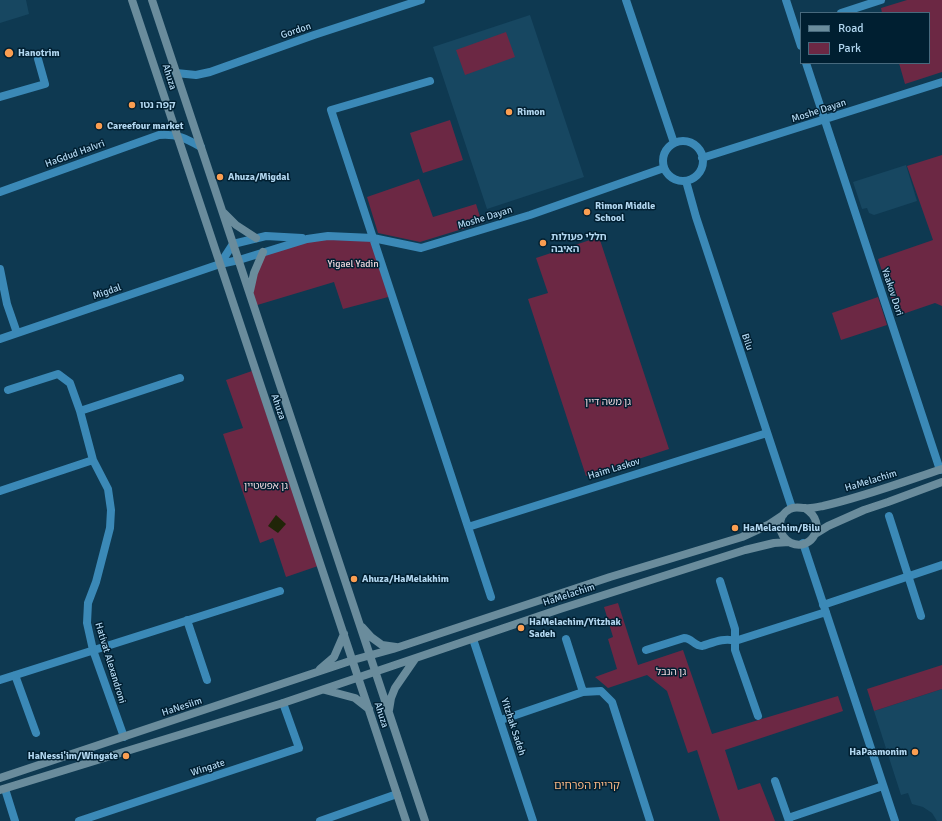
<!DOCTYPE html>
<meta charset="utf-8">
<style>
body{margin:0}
#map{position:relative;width:942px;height:821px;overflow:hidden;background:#0e3951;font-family:Signika,sans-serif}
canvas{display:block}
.legend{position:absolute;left:800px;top:12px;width:130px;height:52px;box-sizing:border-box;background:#001f31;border:1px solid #47697d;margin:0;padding:5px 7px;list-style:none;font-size:12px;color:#b2d7f0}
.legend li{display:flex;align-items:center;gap:8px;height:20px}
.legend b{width:20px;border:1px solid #47697d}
</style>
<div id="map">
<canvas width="942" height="821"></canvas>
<ul class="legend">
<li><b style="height:5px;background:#6a8c9c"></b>Road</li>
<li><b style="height:11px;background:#6c2844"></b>Park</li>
</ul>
</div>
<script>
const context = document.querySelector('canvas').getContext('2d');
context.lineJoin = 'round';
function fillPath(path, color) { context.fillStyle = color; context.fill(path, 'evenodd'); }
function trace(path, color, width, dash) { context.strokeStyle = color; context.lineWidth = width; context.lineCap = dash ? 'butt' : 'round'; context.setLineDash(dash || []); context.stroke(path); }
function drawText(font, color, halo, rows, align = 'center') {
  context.font = font + ' Signika,"Noto Sans Hebrew",sans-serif'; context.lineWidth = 3; context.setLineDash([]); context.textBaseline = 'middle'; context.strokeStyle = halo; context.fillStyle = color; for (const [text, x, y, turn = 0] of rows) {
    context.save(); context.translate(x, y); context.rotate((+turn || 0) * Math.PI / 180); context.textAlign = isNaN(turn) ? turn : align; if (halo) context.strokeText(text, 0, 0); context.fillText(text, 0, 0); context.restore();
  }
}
fillPath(new Path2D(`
 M 0,0 L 26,0 L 29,14 L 0,23 Z
 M 530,15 L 584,177 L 487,209 L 433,47 Z
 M 906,165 L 917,201 L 874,215 L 869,213 L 867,208 L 862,209 L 853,182 Z
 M 942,689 L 942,821 L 937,821 L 932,813 L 923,807 L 912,804 L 908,793 L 901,795 L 874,711 Z`), '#174761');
fillPath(new Path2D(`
 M 907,0 L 942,0 L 942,72 L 905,84 L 899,63 L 929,63 L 929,13 L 882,13 L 881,8 Z
 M 506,32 L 515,57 L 465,75 L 456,50 Z
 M 450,120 L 463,160 L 423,173 L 410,133 Z
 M 942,155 L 942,306 L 935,303 L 897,316 L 878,259 L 933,240 L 907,166 Z
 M 419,179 L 433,217 L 476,204 L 482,223 L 420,242 L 378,233 L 367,197 Z
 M 599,237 L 669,449 L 586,476 L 528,299 L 548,293 L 536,258 Z
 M 314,238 L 373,238 L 392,296 L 343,309 L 334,282 L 254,306 L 249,292 L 263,252 Z
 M 878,297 L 887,325 L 841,340 L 832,313 Z
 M 252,371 L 318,566 L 286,577 L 273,538 L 260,543 L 223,434 L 243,428 L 226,380 Z
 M 618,603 L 638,665 L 683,650 L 712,734 L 838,696 L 843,711 L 725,750 L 738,790 L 760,783 L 775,821 L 720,821 L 697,750 L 688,753 L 667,691 L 647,675 L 608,688 L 595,677 L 617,669 L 608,639 L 613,637 L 604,607 Z
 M 942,665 L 942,689 L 874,711 L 867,689 Z`), '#6c2844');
fillPath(new Path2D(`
 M 276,515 L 286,524 L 278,533 L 268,526 Z`), '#202508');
trace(new Path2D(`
 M 626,0 L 674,143
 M 786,0 L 801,46
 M 841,13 L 881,0
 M 806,63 L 940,470
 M 176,73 L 196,75 L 210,72 L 314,35 L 421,0
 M 430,81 L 331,110 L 491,597
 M 0,97 L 45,84 L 38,59
 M663 161a20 20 0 1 1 40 0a20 20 0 1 1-40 0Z
 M 702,158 L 942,82
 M 686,181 L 696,217 L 792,508
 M 0,192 L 159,135 C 176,133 187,139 201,147
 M 220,264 L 233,244 L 266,236 L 302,238
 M 0,269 L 7,304 L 17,333
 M 0,339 L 220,264 L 239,260 L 307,239 L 328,236 L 373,238 L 421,248 L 530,215 L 664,168
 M 8,390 L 58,374 L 70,383 L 80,411 L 93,460 L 108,489 L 111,510 L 110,528 L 96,582 L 88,603 L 87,623 L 93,650 L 124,737
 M 80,411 L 180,378
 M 0,491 L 93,460
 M 889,516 L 921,616
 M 468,527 L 767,433
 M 803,543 L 895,821
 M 720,581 L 735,629 L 735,650 L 758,716
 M 823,605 L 942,565
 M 187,620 L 207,680
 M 473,639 L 533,821
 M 566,639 L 583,692
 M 646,650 L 684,638 C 692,638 694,646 702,646 C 712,643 725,637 735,641 L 826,612
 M 15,675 L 36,733
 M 0,680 L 280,591
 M 501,720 L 583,692 L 601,691 L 612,702 L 650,821
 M 775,781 L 789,821
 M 5,789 L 15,821
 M 788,818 L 883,786
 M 79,821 L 299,748 L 283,703
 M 320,821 L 397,794`), '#3b89b7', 8);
trace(new Path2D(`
 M 132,0 L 406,821
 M 152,0 L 425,821
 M 224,213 L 236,225 L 256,238
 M 250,291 L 254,273 L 263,252
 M 806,509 C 828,523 812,552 791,543 C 777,536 776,516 790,509 C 795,506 800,508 805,508 C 810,509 818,507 823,506 C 863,497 903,482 942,469
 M 815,534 L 828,526 L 864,510 L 888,502 L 942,482
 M 362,627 L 371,637 L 382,645 L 396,647
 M 320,669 L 334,657 L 344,634
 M 325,690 L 355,698 L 369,709
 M 389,710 L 391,698 L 395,688 L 415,659
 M 0,778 L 353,660 L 393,649 L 610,577 L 742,537 L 768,525 L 783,515
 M 0,790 L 283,703 L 560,609 L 745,550 L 774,543 L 789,542`), '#6a8c9c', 8);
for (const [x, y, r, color] of [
 [9,53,5,"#fb9e51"],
 [132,105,4,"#fb9e51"],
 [509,112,4,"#fb9e51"],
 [99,126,4,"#fb9e51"],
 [220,177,4,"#fb9e51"],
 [587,212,4,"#fb9e51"],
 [543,243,4,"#fb9e51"],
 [735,528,4,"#fb9e51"],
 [354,579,4,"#fb9e51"],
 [521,628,4,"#fb9e51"],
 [915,752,4,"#fb9e51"],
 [126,756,4,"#fb9e51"]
]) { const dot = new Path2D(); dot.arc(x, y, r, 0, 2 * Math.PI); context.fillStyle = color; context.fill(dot); trace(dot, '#001f31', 1.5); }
drawText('10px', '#b2d7f0', '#001f31', [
 ["Gordon",296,31,-19],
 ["Ahuza",169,77,72],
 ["Moshe Dayan",819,111,-18],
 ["HaGdud HaIvri",75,154,-20],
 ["Moshe Dayan",485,218,-17],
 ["Migdal",107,292,-19],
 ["Yaakov Dori",892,292,72],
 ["Bilu",747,342,72],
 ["Ahuza",278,407,71],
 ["Haim Laskov",614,469,-17],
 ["HaMelachim",871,481,-17],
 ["HaMelachim",569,595,-18],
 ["Hativat Alexandroni",110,663,73],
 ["HaNesiim",182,707,-18],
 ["Ahuza",381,715,72],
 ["Yitzhak Sadeh",513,727,72],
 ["Wingate",208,768,-18]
]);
drawText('bold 10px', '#b2d7f0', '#001f31', [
 ["Hanotrim",18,53],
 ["קפה נטו",140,105],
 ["Rimon",517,112],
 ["Careefour market",107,126],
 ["Ahuza/Migdal",228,177],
 ["Rimon Middle",595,206],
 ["School",595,218],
 ["חללי פעולות",551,237],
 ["האיבה",551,249],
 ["HaMelachim/Bilu",743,528],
 ["Ahuza/HaMelakhim",362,579],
 ["HaMelachim/Yitzhak",529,622],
 ["Sadeh",529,634],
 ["HaPaamonim",907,752,"right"],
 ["HaNessi'im/Wingate",118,756,"right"]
], 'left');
drawText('10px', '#efd7de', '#001f31', [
 ["Yigael Yadin",353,264],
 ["גן משה דיין",608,402],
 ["גן אפשטיין",266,486],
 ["גן הנבל",671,672]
]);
drawText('11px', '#f8b785', '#001f31', [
 ["קריית הפרחים",587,786]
]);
</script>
